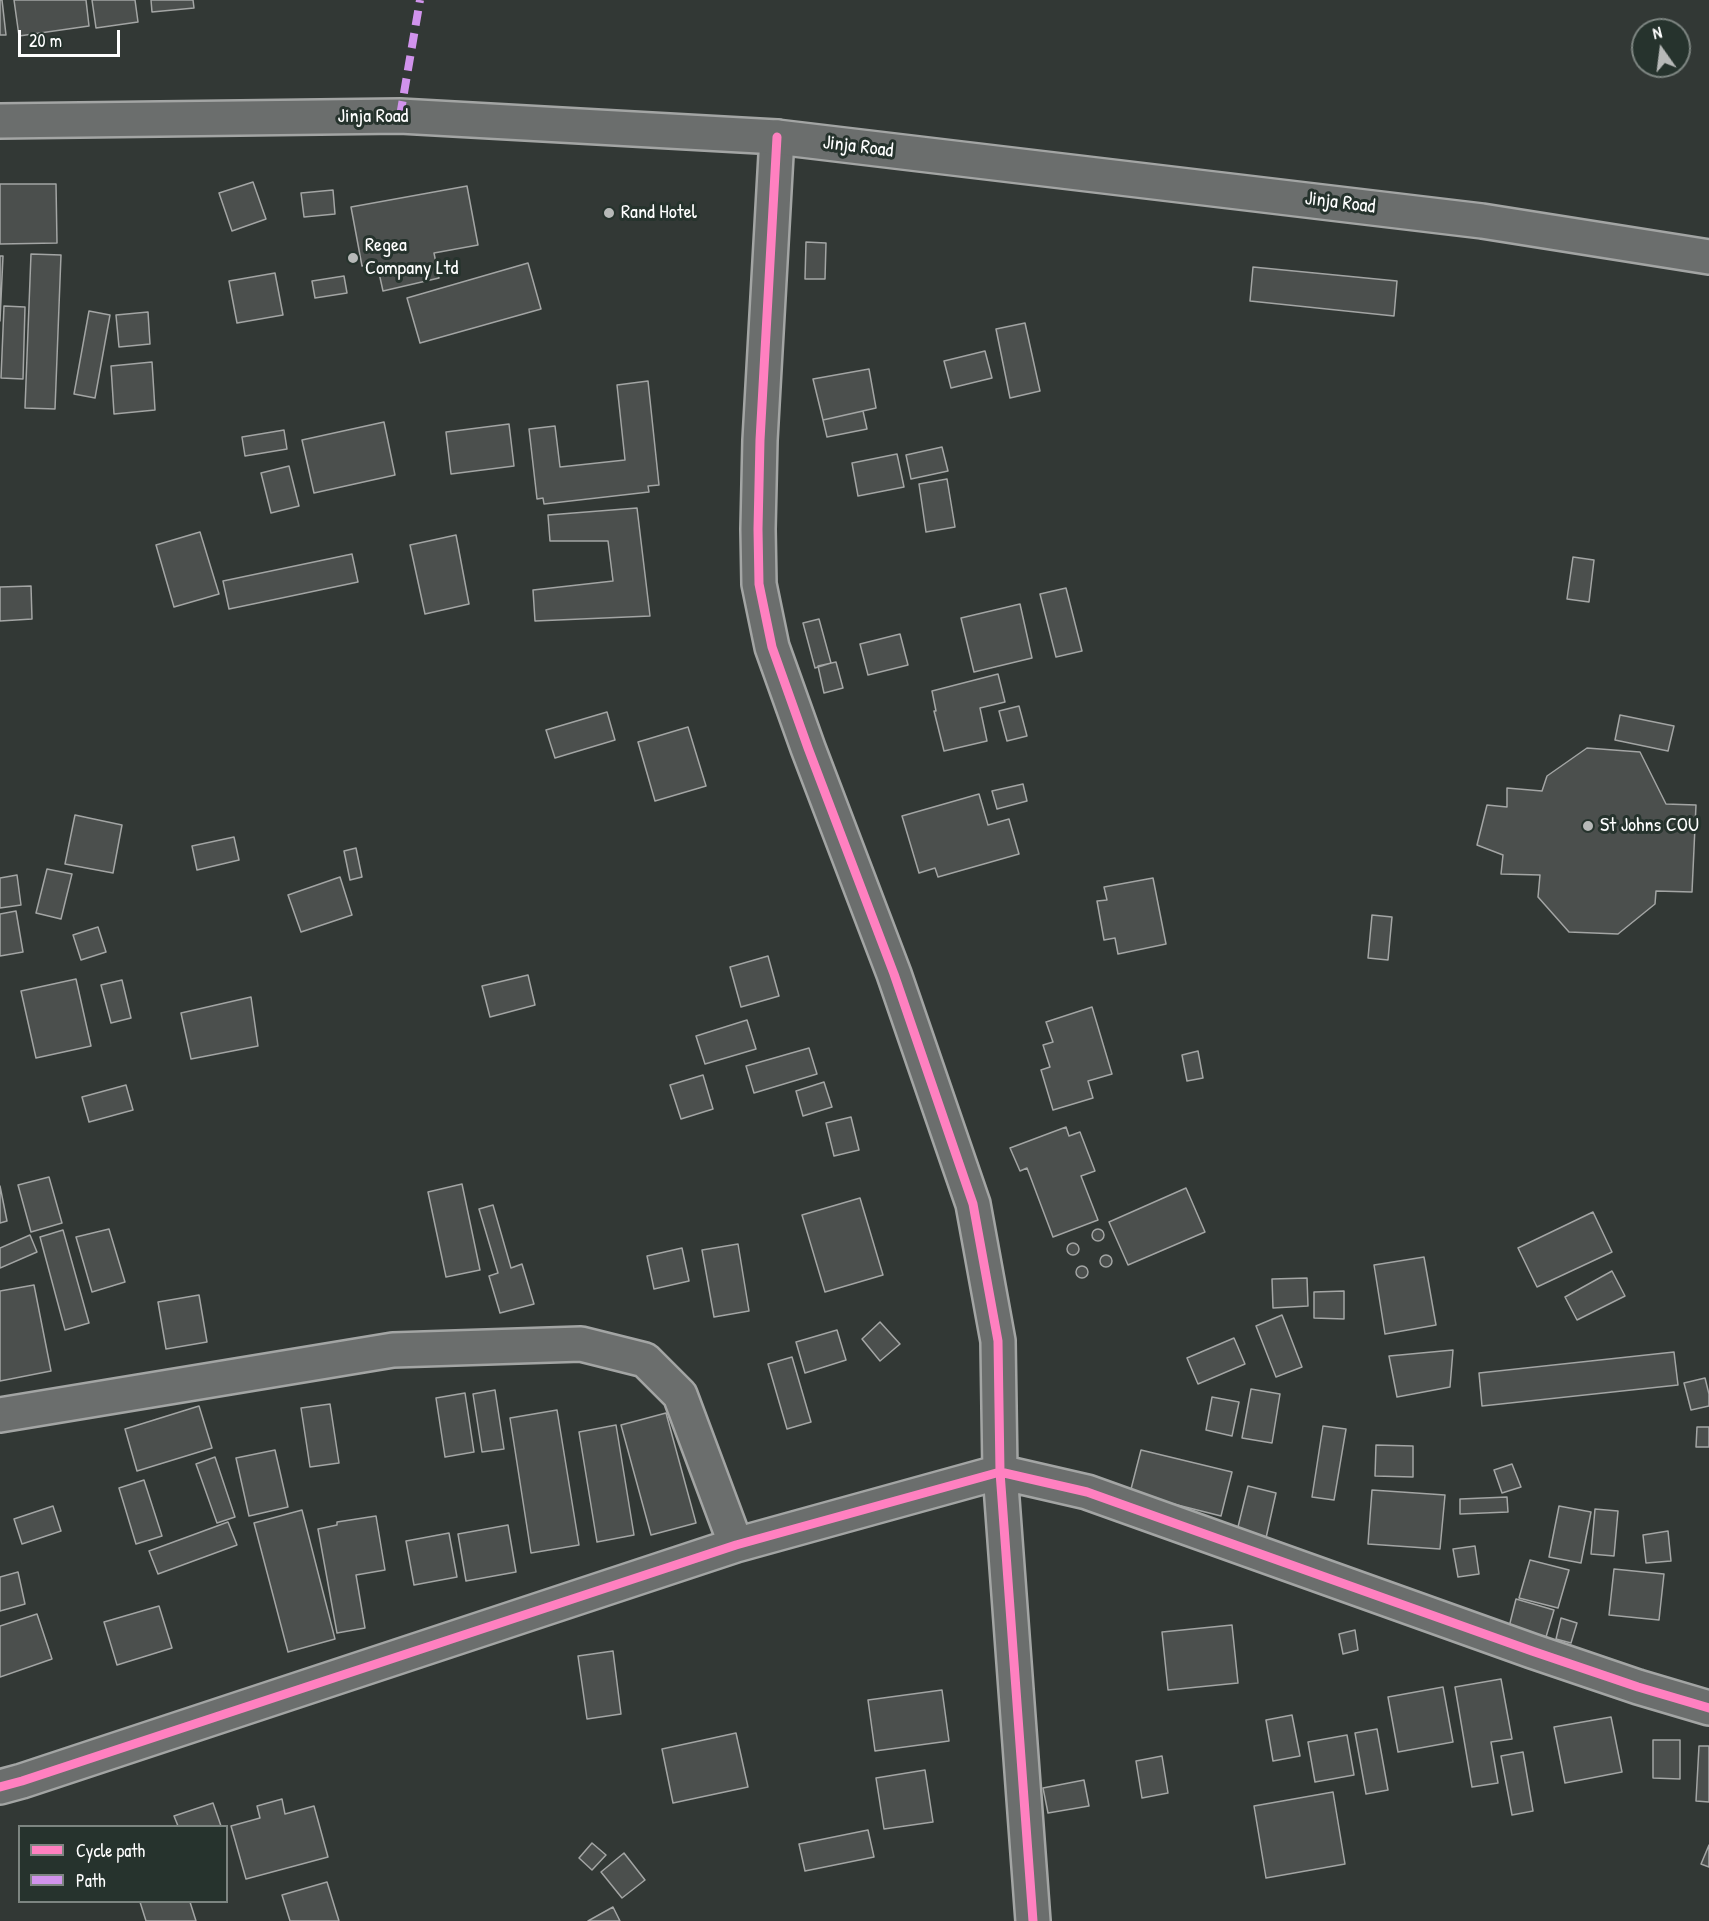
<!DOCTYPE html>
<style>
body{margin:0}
#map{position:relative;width:1709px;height:1921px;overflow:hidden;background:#323835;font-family:"Patrick Hand",sans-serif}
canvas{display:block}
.legend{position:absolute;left:18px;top:1825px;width:210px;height:78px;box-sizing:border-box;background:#26332d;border:2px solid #7d8581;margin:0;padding:8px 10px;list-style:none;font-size:18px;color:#fff}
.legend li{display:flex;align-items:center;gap:12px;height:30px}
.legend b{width:30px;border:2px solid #7d8581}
.north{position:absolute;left:1631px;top:18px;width:60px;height:60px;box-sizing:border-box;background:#26332d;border:2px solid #7d8581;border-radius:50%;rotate:346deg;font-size:16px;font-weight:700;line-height:24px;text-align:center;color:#fff}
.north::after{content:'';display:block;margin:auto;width:21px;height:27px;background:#b7b9b8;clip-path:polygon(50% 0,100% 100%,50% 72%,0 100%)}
.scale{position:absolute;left:18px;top:30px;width:102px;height:27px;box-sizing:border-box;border:3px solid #fff;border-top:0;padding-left:8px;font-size:18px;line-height:21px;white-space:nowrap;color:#fff;-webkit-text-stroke:4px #26332d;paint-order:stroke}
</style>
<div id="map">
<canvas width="1709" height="1921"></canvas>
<ul class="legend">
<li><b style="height:8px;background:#ff80c0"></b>Cycle path</li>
<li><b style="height:8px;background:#d193ec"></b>Path</li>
</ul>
<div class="north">N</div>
<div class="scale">20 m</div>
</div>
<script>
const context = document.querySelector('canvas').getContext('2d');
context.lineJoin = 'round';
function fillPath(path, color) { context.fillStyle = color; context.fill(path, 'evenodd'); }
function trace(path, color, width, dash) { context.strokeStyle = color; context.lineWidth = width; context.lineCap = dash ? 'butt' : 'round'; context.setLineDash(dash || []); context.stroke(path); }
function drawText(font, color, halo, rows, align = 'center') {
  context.font = font + ' "Patrick Hand",sans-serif'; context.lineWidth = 6; context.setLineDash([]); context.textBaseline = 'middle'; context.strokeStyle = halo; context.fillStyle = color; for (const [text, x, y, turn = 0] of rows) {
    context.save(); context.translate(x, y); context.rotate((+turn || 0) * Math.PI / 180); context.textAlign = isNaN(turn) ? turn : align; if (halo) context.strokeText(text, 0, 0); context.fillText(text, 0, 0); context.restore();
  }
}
const building = new Path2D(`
 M 0,0 L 2,0 L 6,35 L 0,35 Z
 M 14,0 L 86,0 L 89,26 L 19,36 Z
 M 92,0 L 135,0 L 138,22 L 96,28 Z
 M 151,0 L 193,0 L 194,8 L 152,12 Z
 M 253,182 L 266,219 L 232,231 L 219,193 Z
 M 0,184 L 56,184 L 57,243 L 0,244 Z
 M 467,186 L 478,245 L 434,253 L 439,278 L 383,291 L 377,264 L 362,266 L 351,207 Z
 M 333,190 L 335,214 L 304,217 L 301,193 Z
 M 806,242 L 826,243 L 825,279 L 805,279 Z
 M 31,254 L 61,255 L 55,409 L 25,408 Z
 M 0,256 L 3,256 L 0,321 Z
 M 528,263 L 541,309 L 420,343 L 407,298 Z
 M 1253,267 L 1397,281 L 1394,316 L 1250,301 Z
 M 275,273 L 283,315 L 237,323 L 229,281 Z
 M 344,276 L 347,293 L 315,298 L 312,281 Z
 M 4,306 L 25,307 L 23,379 L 1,378 Z
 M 89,311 L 110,315 L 95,398 L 74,394 Z
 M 148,312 L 150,344 L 119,347 L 116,315 Z
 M 1025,323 L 1040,391 L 1010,398 L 996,329 Z
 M 985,351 L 992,378 L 951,388 L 944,361 Z
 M 152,362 L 155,410 L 114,414 L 111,366 Z
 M 869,369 L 876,408 L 823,420 L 813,379 Z
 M 648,381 L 659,485 L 648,486 L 649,492 L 544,504 L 543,498 L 537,499 L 529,429 L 555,426 L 560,467 L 625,460 L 617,385 Z
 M 863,411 L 867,429 L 827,437 L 823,420 Z
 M 384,422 L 395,475 L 314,493 L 302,440 Z
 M 509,424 L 514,466 L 451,474 L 446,432 Z
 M 284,430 L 287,449 L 245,456 L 242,437 Z
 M 942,447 L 948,471 L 911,479 L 906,455 Z
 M 897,454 L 904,487 L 858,496 L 852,463 Z
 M 289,466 L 299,506 L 271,513 L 261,473 Z
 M 947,479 L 955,527 L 926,532 L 919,484 Z
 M 637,508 L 650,616 L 535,621 L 533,590 L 613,581 L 608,541 L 550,541 L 548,515 Z
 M 200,532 L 219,594 L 174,607 L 156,545 Z
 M 456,535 L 469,604 L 425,614 L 410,545 Z
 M 352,554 L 358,582 L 229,609 L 223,581 Z
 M 1573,557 L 1594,560 L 1589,602 L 1567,599 Z
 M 31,586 L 32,619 L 0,621 L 0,587 Z
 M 1066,588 L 1082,651 L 1056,657 L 1040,594 Z
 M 1020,604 L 1032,658 L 974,672 L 961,618 Z
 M 819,619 L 831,663 L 815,668 L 803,623 Z
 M 900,634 L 908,665 L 868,675 L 860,644 Z
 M 836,662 L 843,688 L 824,693 L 818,666 Z
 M 998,674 L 1005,702 L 980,708 L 987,741 L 944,751 L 934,711 L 936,711 L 932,691 Z
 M 1019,706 L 1027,736 L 1007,741 L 999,711 Z
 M 607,712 L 615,740 L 555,758 L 546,730 Z
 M 1620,715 L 1674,726 L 1668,751 L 1615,740 Z
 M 688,727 L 706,786 L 655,801 L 638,742 Z
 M 1587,748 L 1640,752 L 1666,804 L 1696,805 L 1692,892 L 1656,891 L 1655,904 L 1618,934 L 1569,932 L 1538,897 L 1540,875 L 1501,874 L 1503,855 L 1477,845 L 1487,805 L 1507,807 L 1507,788 L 1542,791 L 1547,776 Z
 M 1023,784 L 1027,801 L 997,809 L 992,791 Z
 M 979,794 L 988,825 L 1009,819 L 1019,854 L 938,877 L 935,868 L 919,873 L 902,816 Z
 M 75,815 L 122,825 L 113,873 L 65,864 Z
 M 234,837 L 239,860 L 197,870 L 192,846 Z
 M 356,848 L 362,877 L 350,880 L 344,851 Z
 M 47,869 L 72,874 L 61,919 L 36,913 Z
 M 17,875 L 21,905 L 0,908 L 0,878 Z
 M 340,877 L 352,915 L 301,932 L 288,895 Z
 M 1153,878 L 1166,944 L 1118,954 L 1115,938 L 1104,940 L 1097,901 L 1107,900 L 1104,887 Z
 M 16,911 L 23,952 L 0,956 L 0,914 Z
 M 1372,915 L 1392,917 L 1388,960 L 1368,958 Z
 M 98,927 L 106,952 L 81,960 L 73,935 Z
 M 768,956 L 779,996 L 741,1007 L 730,967 Z
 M 528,975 L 535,1005 L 490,1017 L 482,986 Z
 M 76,979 L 91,1046 L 36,1058 L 21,991 Z
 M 122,980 L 131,1018 L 111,1023 L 101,985 Z
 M 251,997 L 258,1046 L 191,1059 L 181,1013 Z
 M 1092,1007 L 1112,1074 L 1088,1081 L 1093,1098 L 1053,1110 L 1041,1070 L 1050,1067 L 1043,1045 L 1053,1042 L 1046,1022 Z
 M 747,1020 L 756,1049 L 705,1064 L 696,1036 Z
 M 809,1048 L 817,1074 L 754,1093 L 746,1066 Z
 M 1198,1051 L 1203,1078 L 1187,1081 L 1182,1055 Z
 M 703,1075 L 713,1109 L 681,1119 L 670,1085 Z
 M 824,1082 L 832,1107 L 803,1116 L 796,1091 Z
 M 126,1085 L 133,1110 L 89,1122 L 82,1097 Z
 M 851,1117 L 859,1150 L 834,1156 L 826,1123 Z
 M 1066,1127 L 1069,1136 L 1080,1132 L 1095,1171 L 1081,1176 L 1098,1220 L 1053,1237 L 1027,1168 L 1020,1171 L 1010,1148 Z
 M 49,1177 L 62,1223 L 31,1232 L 18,1185 Z
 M 462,1184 L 480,1270 L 446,1277 L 428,1192 Z
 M 0,1186 L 7,1221 L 0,1223 Z
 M 1186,1188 L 1205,1232 L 1128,1265 L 1109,1222 Z
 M 860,1198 L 883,1275 L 825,1292 L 802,1215 Z
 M 493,1205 L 511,1268 L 522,1264 L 534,1304 L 500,1313 L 489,1276 L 498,1273 L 479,1209 Z
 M 1593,1212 L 1612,1252 L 1537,1287 L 1518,1248 Z
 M1092 1235a6 6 0 1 1 12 0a6 6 0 1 1-12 0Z
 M 109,1229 L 125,1282 L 92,1292 L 76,1237 Z
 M 63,1230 L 89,1323 L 65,1330 L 40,1237 Z
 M 30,1235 L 37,1252 L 0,1268 L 0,1248 Z
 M1067 1249a6 6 0 1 1 12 0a6 6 0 1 1-12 0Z
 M 738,1244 L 749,1311 L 714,1317 L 702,1250 Z
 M 682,1248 L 689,1281 L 654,1289 L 647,1256 Z
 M1100 1261a6 6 0 1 1 12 0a6 6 0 1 1-12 0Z
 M 1424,1257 L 1436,1325 L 1385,1334 L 1374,1265 Z
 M1076 1272a6 6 0 1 1 12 0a6 6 0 1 1-12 0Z
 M 1612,1271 L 1625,1296 L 1577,1320 L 1565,1297 Z
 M 1307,1278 L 1308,1306 L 1273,1308 L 1272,1279 Z
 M 34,1285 L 51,1371 L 0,1381 L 0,1291 Z
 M 1344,1291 L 1344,1319 L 1314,1318 L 1314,1292 Z
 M 199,1295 L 207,1342 L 166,1349 L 158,1302 Z
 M 1282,1315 L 1302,1367 L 1276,1377 L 1256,1326 Z
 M 880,1322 L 900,1344 L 880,1361 L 862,1339 Z
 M 837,1330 L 846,1360 L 805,1373 L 796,1342 Z
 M 1234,1338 L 1245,1364 L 1198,1384 L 1187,1358 Z
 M 1453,1350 L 1450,1387 L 1397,1397 L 1389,1356 Z
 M 1674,1352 L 1678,1385 L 1482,1406 L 1479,1373 Z
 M 792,1357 L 811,1422 L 787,1429 L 768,1364 Z
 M 1705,1378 L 1709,1394 L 1709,1406 L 1691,1410 L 1684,1383 Z
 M 1251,1389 L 1280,1394 L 1272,1443 L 1242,1438 Z
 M 495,1390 L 504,1449 L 482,1452 L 473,1394 Z
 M 465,1393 L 474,1452 L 445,1457 L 436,1398 Z
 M 1212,1397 L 1239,1402 L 1232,1436 L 1206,1430 Z
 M 330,1404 L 339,1463 L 310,1467 L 301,1408 Z
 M 199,1406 L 212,1448 L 137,1471 L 125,1429 Z
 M 557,1410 L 579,1545 L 531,1553 L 510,1418 Z
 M 666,1413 L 696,1523 L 651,1535 L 621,1425 Z
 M 616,1425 L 634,1535 L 597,1542 L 579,1432 Z
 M 1323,1426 L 1346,1429 L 1334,1500 L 1312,1497 Z
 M 1697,1427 L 1709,1427 L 1709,1447 L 1696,1447 Z
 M 1376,1445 L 1413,1446 L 1413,1477 L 1375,1476 Z
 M 275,1450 L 288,1507 L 249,1516 L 236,1458 Z
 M 1141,1450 L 1232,1472 L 1221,1516 L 1130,1493 Z
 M 215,1457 L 235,1517 L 217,1523 L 196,1464 Z
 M 1512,1464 L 1521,1487 L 1502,1493 L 1494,1470 Z
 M 144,1480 L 162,1536 L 136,1544 L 119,1488 Z
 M 1248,1486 L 1276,1493 L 1266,1538 L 1237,1531 Z
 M 1372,1490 L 1445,1495 L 1440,1549 L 1368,1544 Z
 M 1507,1497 L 1508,1512 L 1460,1514 L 1460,1499 Z
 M 53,1506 L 61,1531 L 22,1544 L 14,1519 Z
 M 1559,1506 L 1591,1512 L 1581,1563 L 1549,1557 Z
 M 1595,1509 L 1618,1511 L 1614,1556 L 1591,1554 Z
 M 302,1510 L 335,1639 L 288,1652 L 254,1523 Z
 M 376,1516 L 385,1570 L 356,1575 L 365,1628 L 337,1633 L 318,1529 L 337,1525 L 337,1522 Z
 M 228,1522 L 237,1545 L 158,1574 L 149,1551 Z
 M 508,1525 L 516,1572 L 466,1581 L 458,1534 Z
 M 1668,1531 L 1671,1561 L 1646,1563 L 1643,1535 Z
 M 449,1533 L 457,1577 L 414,1585 L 406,1541 Z
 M 1475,1546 L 1479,1574 L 1458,1577 L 1453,1549 Z
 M 1530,1560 L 1569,1570 L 1558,1608 L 1519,1598 Z
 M 1614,1569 L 1664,1574 L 1659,1620 L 1609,1615 Z
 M 18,1572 L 25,1604 L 0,1611 L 0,1577 Z
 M 1516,1599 L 1554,1610 L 1546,1637 L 1509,1627 Z
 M 159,1606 L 172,1648 L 117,1665 L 104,1622 Z
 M 37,1614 L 52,1659 L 0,1677 L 0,1626 Z
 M 1561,1618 L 1577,1623 L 1571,1643 L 1556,1639 Z
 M 1232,1625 L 1238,1683 L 1168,1690 L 1162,1632 Z
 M 1355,1630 L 1358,1650 L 1343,1654 L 1339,1634 Z
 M 613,1651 L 621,1714 L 587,1719 L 578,1656 Z
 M 1501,1679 L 1512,1739 L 1491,1742 L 1498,1783 L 1472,1787 L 1455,1687 Z
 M 1443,1687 L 1453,1742 L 1398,1752 L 1388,1697 Z
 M 942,1690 L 949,1741 L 875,1751 L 868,1700 Z
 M 1292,1715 L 1300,1756 L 1273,1761 L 1266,1720 Z
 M 1611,1717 L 1622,1772 L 1565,1783 L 1554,1727 Z
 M 1377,1729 L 1388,1790 L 1366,1794 L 1355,1733 Z
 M 736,1733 L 748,1787 L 673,1803 L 662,1749 Z
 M 1347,1735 L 1354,1775 L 1315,1782 L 1308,1742 Z
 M 1653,1740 L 1680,1740 L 1680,1779 L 1653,1778 Z
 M 1699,1746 L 1709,1746 L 1709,1802 L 1696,1801 Z
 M 1523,1752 L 1533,1811 L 1512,1815 L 1501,1756 Z
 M 1162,1756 L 1168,1793 L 1142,1798 L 1136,1761 Z
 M 925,1770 L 933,1822 L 884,1829 L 876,1778 Z
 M 1084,1780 L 1089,1806 L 1048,1813 L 1043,1788 Z
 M 1333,1792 L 1345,1864 L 1266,1878 L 1254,1806 Z
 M 282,1799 L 285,1814 L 314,1806 L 328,1857 L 246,1879 L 231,1826 L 260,1818 L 257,1806 Z
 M 213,1803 L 221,1826 L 178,1826 L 174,1816 Z
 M 868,1830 L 874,1857 L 805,1871 L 799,1844 Z
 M 592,1843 L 606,1855 L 592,1870 L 579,1858 Z
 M 1709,1845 L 1709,1867 L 1701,1864 Z
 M 624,1853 L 645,1880 L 622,1898 L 601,1872 Z
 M 327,1882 L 339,1921 L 290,1921 L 282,1895 Z
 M 140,1902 L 190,1902 L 196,1921 L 146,1921 Z
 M 613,1907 L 620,1921 L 588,1921 Z`);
fillPath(building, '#4b4f4d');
trace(building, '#a3a5a4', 1.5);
const minor = new Path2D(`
 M 777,137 L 760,440 L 758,529 L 759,584 L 772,647 L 808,748 L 894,974 L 973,1204 L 998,1341 L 1000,1472 L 1033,1921
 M 0,1415 L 393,1350 L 581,1344 L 645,1360 L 680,1395 L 736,1545
 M 0,1787 L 22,1781 L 736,1545 L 1000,1472 L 1087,1492 L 1532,1651 L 1638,1687 L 1709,1708`);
const major = new Path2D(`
 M 0,121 L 400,116 L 777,137 L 1482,221 L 1709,257`);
trace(minor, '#a3a5a4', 38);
trace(major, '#a3a5a4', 38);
trace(minor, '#6b6e6d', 33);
trace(major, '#6b6e6d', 33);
trace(new Path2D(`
 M 400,116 L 420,0`), '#d193ec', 8, [15, 8]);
trace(new Path2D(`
 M 777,137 L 760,440 L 758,529 L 759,584 L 772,647 L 808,748 L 894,974 L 973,1204 L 998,1341 L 1000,1472 L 1033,1921
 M 0,1787 L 22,1781 L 736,1545 L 1000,1472 L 1087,1492 L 1532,1651 L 1638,1687 L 1709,1708`), '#ff80c0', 9);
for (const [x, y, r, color] of [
 [609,213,6,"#b7b9b8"],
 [353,258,6,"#b7b9b8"],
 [1588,826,6,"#b7b9b8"]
]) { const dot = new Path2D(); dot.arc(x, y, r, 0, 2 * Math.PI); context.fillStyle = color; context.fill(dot); trace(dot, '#26332d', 2); }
drawText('20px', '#fff', '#26332d', [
 ["Jinja Road",373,117],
 ["Jinja Road",858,147,7],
 ["Jinja Road",1340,203,7]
]);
drawText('20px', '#fff', '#26332d', [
 ["Rand Hotel",621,213],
 ["Regea",365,246],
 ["Company Ltd",365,269],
 ["St Johns COU",1600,826]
], 'left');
</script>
